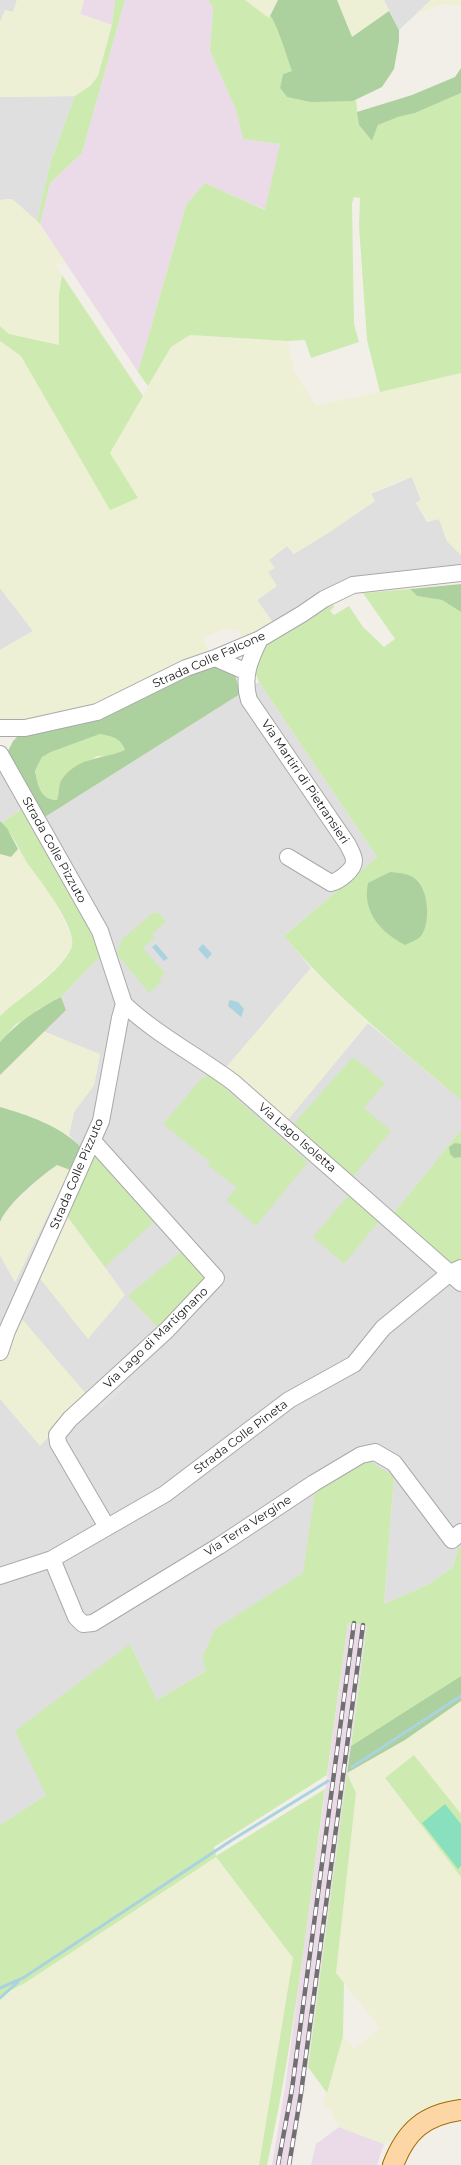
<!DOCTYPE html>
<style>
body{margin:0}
canvas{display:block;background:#f2efe9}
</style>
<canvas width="461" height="2165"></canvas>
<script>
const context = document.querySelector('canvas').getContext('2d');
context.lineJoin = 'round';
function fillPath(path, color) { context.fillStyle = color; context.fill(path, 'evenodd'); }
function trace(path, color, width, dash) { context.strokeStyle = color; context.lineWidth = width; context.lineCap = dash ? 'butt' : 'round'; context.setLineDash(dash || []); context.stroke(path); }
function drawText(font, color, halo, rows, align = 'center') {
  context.font = font + ' Montserrat,sans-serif'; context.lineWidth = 3; context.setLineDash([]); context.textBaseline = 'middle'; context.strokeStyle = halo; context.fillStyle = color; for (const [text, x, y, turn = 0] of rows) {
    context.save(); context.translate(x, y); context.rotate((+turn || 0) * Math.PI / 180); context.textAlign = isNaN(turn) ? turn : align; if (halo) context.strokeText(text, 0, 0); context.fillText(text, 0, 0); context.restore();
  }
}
fillPath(new Path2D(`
 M 0,0 L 17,0 L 13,12 L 5,10 L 0,22 Z
 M 384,0 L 431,0 L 399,30 Z
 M 75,96 L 50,164 L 37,221 L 12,199 L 0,200 L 0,97 Z
 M 412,477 L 421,500 L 416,503 L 427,522 L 439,519 L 447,541 L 461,555 L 461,570 L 372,575 L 337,583 L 274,624 L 257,600 L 276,586 L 268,572 L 269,560 L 287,546 L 294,554 L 375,501 L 371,494 Z
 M 0,588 L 33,631 L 0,650 Z
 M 259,682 L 377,857 L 284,936 L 311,968 L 224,1070 L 286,1122 L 368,1023 L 461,1100 L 461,1130 L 392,1215 L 461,1264 L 461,1546 L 458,1548 L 453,1567 L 429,1584 L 384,1604 L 394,1476 L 315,1491 L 304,1574 L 215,1629 L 206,1671 L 157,1700 L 130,1644 L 46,1795 L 0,1825 L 0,1255 L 15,1282 L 81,1147 L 69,1135 L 74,1112 L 94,1085 L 100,1055 L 43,1031 L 66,1010 L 61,997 L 104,952 L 37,821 Z
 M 0,756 L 28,805 L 1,823 L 0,821 Z`), '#e0dfdf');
fillPath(new Path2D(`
 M 84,0 L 115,0 L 112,25 L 80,14 Z
 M 125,0 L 208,0 L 213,7 L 210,51 L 236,110 L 243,139 L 281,144 L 266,210 L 205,183 L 186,205 L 138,372 L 40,224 L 50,183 L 82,153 Z
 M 348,1623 L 367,1625 L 304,2093 L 292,2165 L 272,2165 L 285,2088 Z
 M 339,2127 L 384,2144 L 377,2165 L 311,2165 L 316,2144 Z`), '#ebdbe8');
fillPath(new Path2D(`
 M 17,0 L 84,0 L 80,14 L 112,25 L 98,76 L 84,91 L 75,96 L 0,97 L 0,22 L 5,10 L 13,12 Z
 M 245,0 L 278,0 L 269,18 Z
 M 337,0 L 384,0 L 389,11 L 352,37 Z
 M 431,0 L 461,0 L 461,6 L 444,4 L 416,14 Z
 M 12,199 L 37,221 L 67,265 L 55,263 L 62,275 L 59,294 L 59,345 L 9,334 L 0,326 L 0,200 Z
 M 190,335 L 288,341 L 294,371 L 316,406 L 461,373 L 461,555 L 447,541 L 439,519 L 427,522 L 416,503 L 421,500 L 412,477 L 390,485 L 371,494 L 375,501 L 330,532 L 294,554 L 287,546 L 269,560 L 275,568 L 268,572 L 277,586 L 257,600 L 274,624 L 242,638 L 238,630 L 223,629 L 203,639 L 208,650 L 110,698 L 81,710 L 42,718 L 9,722 L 0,720 L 0,650 L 33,631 L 0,588 L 0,341 L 21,356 L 137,498 L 110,453 L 171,347 Z
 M 18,849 L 51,895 L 72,937 L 72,948 L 58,966 L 0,1016 L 0,854 L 11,857 Z
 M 311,968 L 368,1023 L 286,1122 L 224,1070 Z
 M 43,1031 L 100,1054 L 94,1085 L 74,1112 L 69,1135 L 20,1113 L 0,1107 L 0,1075 Z
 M 57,1165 L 70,1170 L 15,1282 L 0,1255 L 0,1222 L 2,1217 L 14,1203 L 44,1175 Z
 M 67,1215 L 125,1295 L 88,1339 L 34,1271 Z
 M 16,1312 L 87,1395 L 40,1446 L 0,1399 L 0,1348 Z
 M 461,1701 L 461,1814 L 414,1755 L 385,1779 L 461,1877 L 461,2109 L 404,2133 L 384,2144 L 339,2127 L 330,2110 L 323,2104 L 343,2036 L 354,2049 L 380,2028 L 335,1973 L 356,1793 L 347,1773 L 405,1740 Z
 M 215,1857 L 293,1958 L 259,2165 L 0,2165 L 0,1996 L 25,1983 Z`), '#eef0d5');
fillPath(new Path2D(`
 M 115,0 L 125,0 L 82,153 L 50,183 L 40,224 L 37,221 L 50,164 L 75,96 L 90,86 L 98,76 L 112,25 Z
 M 208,0 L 245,0 L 269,18 L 270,16 C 276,21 288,61 293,71 L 283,74 L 280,88 L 287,97 L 353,101 L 356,100 L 359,125 L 372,141 L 378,125 L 398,117 L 415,113 L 461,93 L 461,373 L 380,392 L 367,340 L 359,226 L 360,198 L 354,197 L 352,203 L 354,324 L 359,342 L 311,358 L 305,340 L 288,341 L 190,335 L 171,347 L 148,386 L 138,372 L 186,205 L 205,183 L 265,210 L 280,144 L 243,139 L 236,110 L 210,51 L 213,7 Z
 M 62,275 L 143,396 L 110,453 L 138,498 L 110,510 L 21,356 L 0,341 L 0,326 L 9,334 L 59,345 L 59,294 Z
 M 410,589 L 417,596 L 442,600 L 461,612 L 461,1100 C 399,1048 336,998 284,936 L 377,857 L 259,682 L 253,667 L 262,647 L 333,604 L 334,607 L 330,611 L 334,615 L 349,606 L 363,627 L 384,647 L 395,639 L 363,593 Z
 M 100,734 C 112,736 121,739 126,750 L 107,757 L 97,756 L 61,780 L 60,794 L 57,800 C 40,800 38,785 35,771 L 42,757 L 51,752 Z
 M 28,805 L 104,952 L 61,997 L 37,1010 L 29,1018 L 16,1024 L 0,1042 L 0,1016 C 21,996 58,975 71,949 C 81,931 37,877 26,861 C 18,848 12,832 1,823 Z
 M 153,913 L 159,913 L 166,922 L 152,934 L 155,937 L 143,948 L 165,973 L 159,980 L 161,982 L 149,993 L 117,954 L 121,940 Z
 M 353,1057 L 385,1083 L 364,1108 L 391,1131 L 351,1179 L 290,1128 Z
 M 209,1074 L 308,1162 L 256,1226 L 226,1200 L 237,1188 L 208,1165 L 210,1162 L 163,1124 L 201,1079 Z
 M 461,1130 L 461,1264 L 451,1268 L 392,1215 Z
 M 96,1150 L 157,1219 L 105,1267 L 67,1216 Z
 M 348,1196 L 379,1221 L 344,1264 L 313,1237 Z
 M 184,1249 L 204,1271 L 208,1283 L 162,1332 L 128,1296 Z
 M 369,1461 L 394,1476 L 384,1604 L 429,1584 L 453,1567 L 458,1548 L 461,1546 L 461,1676 L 351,1746 L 367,1625 L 348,1623 L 327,1775 L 214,1847 L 216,1856 L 325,1789 C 308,1915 294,2041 267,2165 L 259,2165 L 293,1958 L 216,1857 L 25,1983 L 0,1996 L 0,1825 L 46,1795 L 15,1731 L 130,1644 L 157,1700 L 206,1671 L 202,1658 L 215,1629 L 303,1573 L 315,1491 Z
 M 414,1755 L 461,1814 L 461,1877 L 385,1778 Z
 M 347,1773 L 356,1793 L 336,1973 L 344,1983 L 343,2036 L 327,2093 L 308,2067 Z`), '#cdebb0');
fillPath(new Path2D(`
 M 278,0 L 337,0 L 352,37 L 389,11 L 399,30 L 399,41 L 394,69 L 382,87 L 353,101 L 311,102 L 287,97 L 280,88 L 283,74 L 292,71 C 288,60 276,21 270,16 Z
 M 461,68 L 461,93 L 415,113 L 398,117 L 378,125 L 372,141 L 359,125 L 357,112 L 412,95 L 455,77 Z
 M 461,584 L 461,612 L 442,600 L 417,596 L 410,589 Z
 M 211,664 L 235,674 L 240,694 L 40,820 L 6,755 L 13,741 L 20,734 L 83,724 ZM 100,734 C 111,736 121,738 125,750 C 102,760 79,756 62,779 C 58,784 60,793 57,800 C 40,800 38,785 35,771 L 42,757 L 51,752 Z
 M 0,821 L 7,828 L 18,849 L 11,857 L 0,854 Z
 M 390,872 C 399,873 407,873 414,878 C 429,888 431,923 421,936 C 418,940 409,943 405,945 C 380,932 362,911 368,883 Z
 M 61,997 L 66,1010 L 0,1075 L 0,1042 C 17,1023 37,1009 61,997 Z
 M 0,1107 C 28,1115 60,1126 81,1147 L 70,1170 L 57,1165 C 40,1177 8,1203 0,1222 Z
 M 455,1143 L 461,1144 L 461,1157 L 454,1158 L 450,1154 L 449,1147 Z
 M 461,1676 L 461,1701 L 405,1740 L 347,1773 L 351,1746 Z`), '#add19e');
fillPath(new Path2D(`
 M 445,1804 L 461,1824 L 461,1866 L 458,1869 L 422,1823 Z`), '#88e0be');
fillPath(new Path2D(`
 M 121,1379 L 127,1386 L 101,1409 L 95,1402 Z`), '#e2e2e2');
fillPath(new Path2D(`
 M 156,944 L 168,958 L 164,961 L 152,947 Z
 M 203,944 L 212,954 L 207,959 L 198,949 Z
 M 231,1000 L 238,1002 L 244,1009 L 241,1017 L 228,1006 L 229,1001 Z`), '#aad3df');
trace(new Path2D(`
 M 352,1767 L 461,1696
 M 0,1988 L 23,1978 L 232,1840 L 328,1781
 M 0,1998 L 18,1982`), '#aad3df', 3);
const minor = new Path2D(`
 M 260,639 C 250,659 242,677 249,700 L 348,845 C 350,850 354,855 354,861 C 354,870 339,881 331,883 L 288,857
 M 215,658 L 247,672
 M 0,728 L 25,728 L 97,712 L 186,668 L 215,658 L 260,639 L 302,614 L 324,599 L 353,585 L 461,573
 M 0,754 L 100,931 L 124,1004 L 120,1018 L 101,1121 L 7,1331 L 0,1352
 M 124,1004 C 157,1035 198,1056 234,1083 L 461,1283
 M 93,1141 L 216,1278 L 167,1330 L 70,1419 L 57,1435 L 58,1443 L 107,1527
 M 52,1559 L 76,1617 L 83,1624 L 93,1623 L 219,1546 L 314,1483 L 361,1455 L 375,1452 L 394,1463 L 452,1540 L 461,1532
 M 0,1576 L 52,1559 L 165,1494 L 289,1400 L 354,1364 L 383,1328 L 450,1273 L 461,1268`);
const major = new Path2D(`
 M 393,2165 C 406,2131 424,2115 461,2110`);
trace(minor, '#a9a9a9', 18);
trace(major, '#a06b00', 22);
trace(minor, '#fff', 16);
trace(major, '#fcd6a4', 20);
const rail = new Path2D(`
 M 278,2165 L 292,2089 L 354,1623
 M 289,2165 L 301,2093 L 363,1625`);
trace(rail, '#707070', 4.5);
trace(rail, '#fff', 3, [9]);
drawText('12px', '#222', '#fff', [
 ["Strada Colle Falcone",209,660,-24],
 ["Via Martiri di Pietransieri",305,782,56],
 ["Strada Colle Pizzuto",54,850,61],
 ["Via Lago Isoletta",297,1138,41],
 ["Strada Colle Pizzuto",77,1174,-67],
 ["Via Lago di Martignano",156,1338,-44],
 ["Strada Colle Pineta",241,1437,-37],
 ["Via Terra Vergine",248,1526,-33]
]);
</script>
